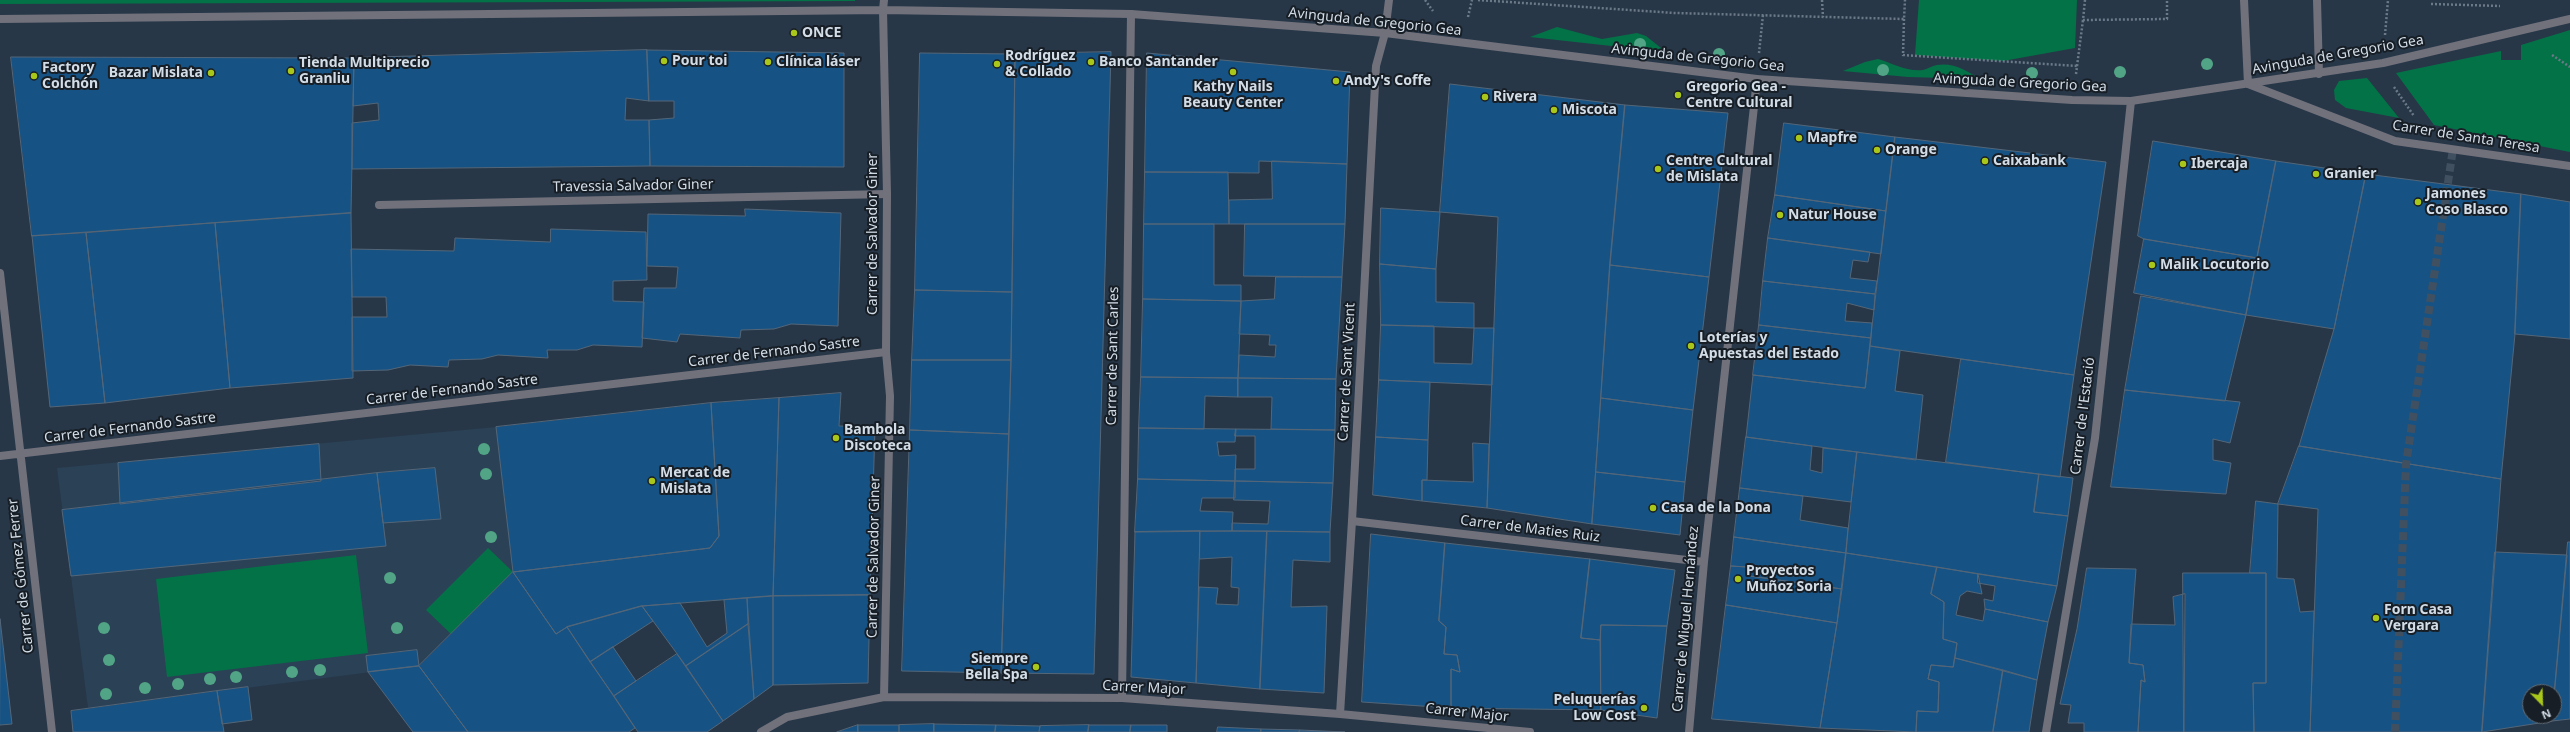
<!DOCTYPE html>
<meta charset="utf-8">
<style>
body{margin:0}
#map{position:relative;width:2570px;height:732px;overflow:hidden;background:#273748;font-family:"Noto Sans",sans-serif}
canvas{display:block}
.north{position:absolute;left:2522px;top:684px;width:40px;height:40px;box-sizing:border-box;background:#171e25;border:1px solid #626a73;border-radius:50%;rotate:157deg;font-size:11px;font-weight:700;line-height:16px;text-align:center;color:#d3dde7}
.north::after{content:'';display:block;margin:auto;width:14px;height:18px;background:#a9c71a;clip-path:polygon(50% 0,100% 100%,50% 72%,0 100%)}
</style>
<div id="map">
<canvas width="2570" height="732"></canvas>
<div class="north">N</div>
</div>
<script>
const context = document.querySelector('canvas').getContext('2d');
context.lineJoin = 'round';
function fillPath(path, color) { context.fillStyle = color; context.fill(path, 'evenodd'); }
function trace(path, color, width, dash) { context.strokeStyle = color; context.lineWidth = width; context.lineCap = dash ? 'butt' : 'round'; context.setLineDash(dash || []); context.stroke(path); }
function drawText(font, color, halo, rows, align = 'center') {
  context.font = font + ' "Noto Sans",sans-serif'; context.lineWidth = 4; context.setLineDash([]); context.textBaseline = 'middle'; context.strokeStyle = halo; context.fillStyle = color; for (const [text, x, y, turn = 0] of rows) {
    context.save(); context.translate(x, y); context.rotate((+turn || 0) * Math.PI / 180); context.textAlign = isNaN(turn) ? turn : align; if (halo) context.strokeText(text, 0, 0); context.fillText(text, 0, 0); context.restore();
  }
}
fillPath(new Path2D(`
 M 496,427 L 513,572 L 419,666 L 88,708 L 57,468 Z`), '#2b4156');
fillPath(new Path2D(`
 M 0,0 L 855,0 L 855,1 L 0,4 Z
 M 1919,0 L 2077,0 L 2075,48 L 2003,61 L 1915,55 Z
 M 1557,27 L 1602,39 L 1637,33 L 1646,36 L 1666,52 L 1530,37 Z
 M 2570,30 L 2570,152 L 2434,125 L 2396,73 L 2501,51 L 2501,60 L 2521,60 L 2521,45 Z
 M 1878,59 C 1892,63 1907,72 1923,70 C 1927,69 1932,66 1937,65 C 1953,62 1968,71 1980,79 L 1908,77 L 1843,71 L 1865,62 Z
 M 2367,78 L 2399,118 L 2346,108 L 2335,100 L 2334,90 L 2339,81 Z
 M 488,548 L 513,572 L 451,634 L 426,610 Z
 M 356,555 L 368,653 L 167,677 L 156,579 Z`), '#047247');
const building = new Path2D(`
 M 647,50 L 649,101 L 626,98 L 625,120 L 649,120 L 650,166 L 352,169 L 352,123 L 379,120 L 378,103 L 353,106 L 354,58 Z
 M 647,50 L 844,53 L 844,167 L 650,166 L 649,120 L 674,118 L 674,101 L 649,101 Z
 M 1111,52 L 1094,674 L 1001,673 L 1011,360 L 1015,54 Z
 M 920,53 L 1015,54 L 1012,292 L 915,290 Z
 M 1147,53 L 1350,72 L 1347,164 L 1259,161 L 1259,173 L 1145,172 Z
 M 11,57 L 354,58 L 351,213 L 32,236 Z
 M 1450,84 L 1625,105 L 1610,265 L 1592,524 L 1487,508 L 1498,217 L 1440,212 Z
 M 1625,105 L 1728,113 L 1709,277 L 1610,265 Z
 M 1784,123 L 1895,137 L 1886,211 L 1775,195 Z
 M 1895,137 L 2106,162 L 2074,375 L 1870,346 Z
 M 2153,141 L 2276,161 L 2257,258 L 2144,239 L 2138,236 Z
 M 1272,161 L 1347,164 L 1345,224 L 1229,224 L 1229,200 L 1272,199 Z
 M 2276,161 L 2366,174 L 2334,329 L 2246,315 Z
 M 1145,172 L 1228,172 L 1229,224 L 1144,224 Z
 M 2366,174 L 2521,194 L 2515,334 L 2501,479 L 2299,446 L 2334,329 Z
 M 2521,194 L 2570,202 L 2570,339 L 2515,334 Z
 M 1775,195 L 1886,211 L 1881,254 L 1768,238 Z
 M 1381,208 L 1440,212 L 1436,269 L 1380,264 Z
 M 745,209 L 841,213 L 838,326 L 791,324 L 774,329 L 741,330 L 740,338 L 680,334 L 677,342 L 642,338 L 644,288 L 676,288 L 678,267 L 647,266 L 648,214 L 745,216 Z
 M 351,213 L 353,378 L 230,388 L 215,223 Z
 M 215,223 L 230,388 L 105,403 L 86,233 Z
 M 1144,224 L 1214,224 L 1214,285 L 1241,285 L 1241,301 L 1143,299 Z
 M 1245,224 L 1345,224 L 1342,277 L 1244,276 Z
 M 551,229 L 646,232 L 647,280 L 613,281 L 613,301 L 644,302 L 642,347 L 593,345 L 577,350 L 547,350 L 548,358 L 498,355 L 482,359 L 449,360 L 448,367 L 410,365 L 388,370 L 352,371 L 352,317 L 387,317 L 386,297 L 352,297 L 351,249 L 454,251 L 455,238 L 550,242 Z
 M 86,233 L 105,403 L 50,407 L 32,236 Z
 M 1768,238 L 1870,252 L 1868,262 L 1853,260 L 1850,278 L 1877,281 L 1875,294 L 1763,281 Z
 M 2144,239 L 2257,258 L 2246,315 L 2134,293 Z
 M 1380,264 L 1436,269 L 1436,302 L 1474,303 L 1474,328 L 1381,325 Z
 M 1610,265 L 1709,277 L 1693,410 L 1601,398 Z
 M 1276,277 L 1342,277 L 1336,379 L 1238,378 L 1239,355 L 1275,357 L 1276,345 L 1269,345 L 1270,335 L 1239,334 L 1241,301 L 1274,299 Z
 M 1763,281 L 1875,294 L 1874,310 L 1847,303 L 1845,321 L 1872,323 L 1871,338 L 1759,325 Z
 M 915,290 L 1012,292 L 1011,360 L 912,360 Z
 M 2141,296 L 2246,315 L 2225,401 L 2125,390 Z
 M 1143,299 L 1241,301 L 1238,378 L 1141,377 Z
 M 1381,325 L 1434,326 L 1434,363 L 1472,364 L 1474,328 L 1494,328 L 1492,385 L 1379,380 Z
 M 1759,325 L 1871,338 L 1865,388 L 1753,375 Z
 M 1870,346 L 1900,351 L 1895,391 L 1923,395 L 1916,460 L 1746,437 L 1753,375 L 1865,388 Z
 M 1961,359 L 2074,375 L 2060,477 L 1946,462 Z
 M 912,360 L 1011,360 L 1009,434 L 910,430 Z
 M 1141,377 L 1238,378 L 1238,397 L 1205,396 L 1204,429 L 1139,428 Z
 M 1238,378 L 1336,379 L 1335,430 L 1271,429 L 1272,397 L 1238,397 Z
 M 1379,380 L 1430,382 L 1428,440 L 1376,437 Z
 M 2125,390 L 2240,402 L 2230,443 L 2213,439 L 2213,460 L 2231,463 L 2226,494 L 2111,487 Z
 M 841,393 L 839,426 L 875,427 L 870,595 L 773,596 L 779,398 Z
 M 779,398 L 773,596 L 642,606 L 567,627 L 556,634 L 513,572 L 710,548 L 719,536 L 711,403 Z
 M 1601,398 L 1693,410 L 1685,482 L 1596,472 Z
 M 711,403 L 719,536 L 710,548 L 513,572 L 496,427 Z
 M 1139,428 L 1236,429 L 1235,442 L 1217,442 L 1219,456 L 1236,455 L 1235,481 L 1138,479 Z
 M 1236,429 L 1335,430 L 1333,483 L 1235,481 L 1235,469 L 1255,469 L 1255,436 L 1235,436 Z
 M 910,430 L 1009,434 L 1001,673 L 902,671 Z
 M 1376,437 L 1428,440 L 1427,480 L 1422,480 L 1422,501 L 1373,495 Z
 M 1746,437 L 1812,446 L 1810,470 L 1822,473 L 1823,448 L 1857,452 L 1851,502 L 1740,488 Z
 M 1473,443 L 1489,444 L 1487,508 L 1422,501 L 1422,480 L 1473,482 Z
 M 319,444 L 321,481 L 120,504 L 118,463 Z
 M 2299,446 L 2501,479 L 2482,732 L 2310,732 L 2318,509 L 2278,504 Z
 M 1857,452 L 2039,474 L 2034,512 L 2068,516 L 2057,586 L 1846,553 Z
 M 435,468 L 441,519 L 383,523 L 377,473 Z
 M 1596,472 L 1685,482 L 1680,535 L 1592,524 Z
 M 377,473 L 386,546 L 71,576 L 62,510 Z
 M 2039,474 L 2073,478 L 2068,516 L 2034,512 Z
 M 1138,479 L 1235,481 L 1235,498 L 1202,498 L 1200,511 L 1233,512 L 1232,531 L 1135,532 Z
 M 1235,481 L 1333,483 L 1330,532 L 1232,531 L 1232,523 L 1268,524 L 1270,501 L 1234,500 Z
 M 1740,488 L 1803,496 L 1800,520 L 1848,528 L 1846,553 L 1734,537 Z
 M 2256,501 L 2278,504 L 2277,578 L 2294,579 L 2300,612 L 2314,611 L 2310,732 L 2254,732 L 2253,683 L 2266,683 L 2266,573 L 2250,573 Z
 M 1200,531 L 1196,683 L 1131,677 L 1135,532 Z
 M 1200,531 L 1267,531 L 1260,689 L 1196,683 L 1199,587 L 1218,588 L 1216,604 L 1238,605 L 1239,588 L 1231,587 L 1232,557 L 1200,559 Z
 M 1267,531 L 1330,532 L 1330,562 L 1293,560 L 1291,607 L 1327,606 L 1324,693 L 1260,689 Z
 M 1371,534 L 1445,543 L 1439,621 L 1446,627 L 1444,654 L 1457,655 L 1460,672 L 1451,669 L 1451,708 L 1362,702 Z
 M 1734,537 L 1846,553 L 1842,589 L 1750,576 L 1747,567 L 1731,566 Z
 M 2568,542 L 2570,542 L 2570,719 L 2552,721 Z
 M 1445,543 L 1590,559 L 1581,638 L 1600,640 L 1601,710 L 1451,708 L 1451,669 L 1460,672 L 1457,655 L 1444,654 L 1446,627 L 1439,621 Z
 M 2495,552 L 2567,555 L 2554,697 L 2554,692 L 2530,692 L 2530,716 L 2552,716 L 2552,721 L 2482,732 Z
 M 1846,553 L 1937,567 L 1931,594 L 1944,602 L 1943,639 L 1957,643 L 1953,667 L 1931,665 L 1928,679 L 1939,682 L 1938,712 L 1917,711 L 1916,732 L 1820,728 L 1837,623 Z
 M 1590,559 L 1675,570 L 1667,626 L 1601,625 L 1600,640 L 1581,638 Z
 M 1731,566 L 1747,567 L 1750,576 L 1842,589 L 1837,623 L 1726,605 Z
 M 1937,567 L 1978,574 L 1982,594 L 1967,591 L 1960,596 L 1956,615 L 1983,621 L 1985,609 L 2048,622 L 2037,680 L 1955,658 L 1957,643 L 1943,639 L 1944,602 L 1931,594 Z
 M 2087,568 L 2136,569 L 2129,663 L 2143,665 L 2145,682 L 2141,680 L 2138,732 L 2084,732 L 2084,723 L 2068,723 L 2071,705 L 2060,704 L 2077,629 Z
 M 513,572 L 556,634 L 567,627 L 635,728 L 629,732 L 468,732 L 419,666 Z
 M 2183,573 L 2266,573 L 2266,683 L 2253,683 L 2254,732 L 2184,732 Z
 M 1978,574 L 2057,586 L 2048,622 L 1985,609 L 1984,599 L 1993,601 L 1995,586 L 1978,583 Z
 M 2185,594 L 2184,732 L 2138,732 L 2141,680 L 2145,682 L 2143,665 L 2129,663 L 2131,624 L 2175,625 L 2173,597 Z
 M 870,595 L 868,683 L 773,685 L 773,596 Z
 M 773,596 L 773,685 L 754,699 L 747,598 Z
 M 747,598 L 748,624 L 686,666 L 642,606 L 680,603 L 707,647 L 727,633 L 724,600 Z
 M 1726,605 L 1837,623 L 1820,728 L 1712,719 Z
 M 642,606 L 653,621 L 590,662 L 567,627 Z
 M 0,619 L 12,724 L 0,725 Z
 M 748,624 L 754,699 L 723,721 L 686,666 Z
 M 1601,625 L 1667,626 L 1657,718 L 1601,710 Z
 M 613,647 L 636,681 L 614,696 L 590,662 Z
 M 417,650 L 419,666 L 368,672 L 366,656 Z
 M 677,654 L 723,721 L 707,732 L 638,732 L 614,696 Z
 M 1955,658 L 2003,670 L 1993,732 L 1916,732 L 1917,711 L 1938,712 L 1939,682 L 1928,679 L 1931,665 L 1953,667 Z
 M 419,666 L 468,732 L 413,732 L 368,672 Z
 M 2003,670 L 2037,680 L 2029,732 L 1993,732 Z
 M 248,687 L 252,720 L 222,724 L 217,691 Z
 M 217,691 L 224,732 L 73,732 L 71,711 Z
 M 934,724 L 996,725 L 995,732 L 934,732 Z
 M 934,724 L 934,732 L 899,732 L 899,725 Z
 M 858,725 L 899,725 L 899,732 L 858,732 Z
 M 858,725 L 858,732 L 837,732 Z
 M 996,725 L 1040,726 L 1039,732 L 995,732 Z
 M 1089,725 L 1088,732 L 1039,732 L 1040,726 Z
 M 1089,725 L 1131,725 L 1130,732 L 1088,732 Z
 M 1131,725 L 1167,725 L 1167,732 L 1130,732 Z
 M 1218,727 L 1261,729 L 1261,732 L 1217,732 Z
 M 1261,729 L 1300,730 L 1299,732 L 1261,732 Z
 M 1300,730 L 1345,732 L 1299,732 Z`);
fillPath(building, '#165384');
trace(building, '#546678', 1);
trace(new Path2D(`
 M 2395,732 L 2406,464 L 2453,149`), '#415060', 8, [8, 4]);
trace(new Path2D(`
 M 1425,0 L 1433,11
 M 1478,0 L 1675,13 L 1904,19 L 1905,0
 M 1822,0 L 1823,17
 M 2085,0 L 2083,20 L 2167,19 L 2167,0
 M 2431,4 L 2500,6
 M 1468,17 L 1472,0
 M 1904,19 L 1903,55 L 2077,66
 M 2385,35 L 2388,0
 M 1759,53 L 1763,15
 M 2552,55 L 2570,67
 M 2076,74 L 2083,20
 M 2394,87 L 2414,116`), '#6c7a88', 2.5, [2, 2]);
trace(new Path2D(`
 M 379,205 L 887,194
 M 1352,521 L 1704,562
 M 1689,732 L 1704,562 L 1757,79`), '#71717b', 8);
trace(new Path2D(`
 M 883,10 L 887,194 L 886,352 L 890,396 L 884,697
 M 2248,84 L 2395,141 L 2570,166
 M 0,273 L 52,732
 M 0,456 L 886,352
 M 1122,698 L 1131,14
 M 1340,714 L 1352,521 L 1376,66 L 1385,33
 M 761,732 L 787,717 L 884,697 L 1122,698 L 1340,714 L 1530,732
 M 2046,732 L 2095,438 L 2131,101`), '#71717b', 8);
trace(new Path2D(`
 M 2244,0 L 2248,84
 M 2317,0 L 2319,74
 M 883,10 L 884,0
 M 0,19 L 883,10 L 1131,14 L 1385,33 L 1757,79 L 2072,100 L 2131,101 L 2383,63 L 2570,19
 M 1385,33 L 1389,0`), '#71717b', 8);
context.fillStyle = '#51a485';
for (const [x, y] of [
 [1640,44],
 [1719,54],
 [2207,64],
 [1883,70],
 [2120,72],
 [2032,73],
 [484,449],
 [486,474],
 [491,537],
 [390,578],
 [104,628],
 [397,628],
 [109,660],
 [320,670],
 [292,672],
 [236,677],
 [210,679],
 [178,684],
 [145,688],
 [106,694]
]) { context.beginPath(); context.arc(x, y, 6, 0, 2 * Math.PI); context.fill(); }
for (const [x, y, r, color] of [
 [794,33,4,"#a9c71a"],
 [664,61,4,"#a9c71a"],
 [768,62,4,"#a9c71a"],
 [1091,62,4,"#a9c71a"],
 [997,64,4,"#a9c71a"],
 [291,71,4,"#a9c71a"],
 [1233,72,4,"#a9c71a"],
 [211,73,4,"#a9c71a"],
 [34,76,4,"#a9c71a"],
 [1336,81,4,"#a9c71a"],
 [1678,95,4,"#a9c71a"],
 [1485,97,4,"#a9c71a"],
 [1554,110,4,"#a9c71a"],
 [1799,138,4,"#a9c71a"],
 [1877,150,4,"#a9c71a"],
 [1985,161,4,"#a9c71a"],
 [2183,164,4,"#a9c71a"],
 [1658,169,4,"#a9c71a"],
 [2316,174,4,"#a9c71a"],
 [2418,202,4,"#a9c71a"],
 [1780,215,4,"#a9c71a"],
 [2152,265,4,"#a9c71a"],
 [1691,346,4,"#a9c71a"],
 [836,438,4,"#a9c71a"],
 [652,481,4,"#a9c71a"],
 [1653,508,4,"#a9c71a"],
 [1738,579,4,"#a9c71a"],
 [2376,618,4,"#a9c71a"],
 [1036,667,4,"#a9c71a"],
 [1644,708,4,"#a9c71a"]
]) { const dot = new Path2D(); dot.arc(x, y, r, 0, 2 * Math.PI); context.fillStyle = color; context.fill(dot); trace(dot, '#171e25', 1.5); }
drawText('14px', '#d3dde7', '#171e25', [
 ["Avinguda de Gregorio Gea",1375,22,6],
 ["Avinguda de Gregorio Gea",2338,55,-10],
 ["Avinguda de Gregorio Gea",1698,58,6],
 ["Avinguda de Gregorio Gea",2020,83,3],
 ["Carrer de Santa Teresa",2466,137,9],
 ["Travessia Salvador Giner",633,186,-1],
 ["Carrer de Salvador Giner",873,234,-90],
 ["Carrer de Fernando Sastre",774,352,-7],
 ["Carrer de Sant Carles",1113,356,-89],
 ["Carrer de Sant Vicent",1347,372,-87],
 ["Carrer de Fernando Sastre",452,390,-7],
 ["Carrer de l'Estació",2083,416,-83],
 ["Carrer de Fernando Sastre",130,428,-7],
 ["Carrer de Maties Ruiz",1530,529,7],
 ["Carrer de Salvador Giner",874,557,-89],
 ["Carrer de Gómez Ferrer",21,576,-96],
 ["Carrer de Miguel Hernández",1686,619,-85],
 ["Carrer Major",1144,688,3],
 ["Carrer Major",1467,713,6]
]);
drawText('bold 14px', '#d3dde7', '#171e25', [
 ["ONCE",802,33],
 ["Rodríguez",1005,56],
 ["& Collado",1005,72],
 ["Pour toi",672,61],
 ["Clínica láser",776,62],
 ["Banco Santander",1099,62],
 ["Tienda Multiprecio",299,63],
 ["Granliu",299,79],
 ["Factory",42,68],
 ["Colchón",42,84],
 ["Bazar Mislata",203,73,"right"],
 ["Andy's Coffe",1344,81],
 ["Kathy Nails",1233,87,"center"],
 ["Beauty Center",1233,103,"center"],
 ["Gregorio Gea -",1686,87],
 ["Centre Cultural",1686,103],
 ["Rivera",1493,97],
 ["Miscota",1562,110],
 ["Mapfre",1807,138],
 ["Orange",1885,150],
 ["Centre Cultural",1666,161],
 ["de Mislata",1666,177],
 ["Caixabank",1993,161],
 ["Ibercaja",2191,164],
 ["Granier",2324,174],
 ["Jamones",2426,194],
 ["Coso Blasco",2426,210],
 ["Natur House",1788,215],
 ["Malik Locutorio",2160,265],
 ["Loterías y",1699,338],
 ["Apuestas del Estado",1699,354],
 ["Bambola",844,430],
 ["Discoteca",844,446],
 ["Mercat de",660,473],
 ["Mislata",660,489],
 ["Casa de la Dona",1661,508],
 ["Proyectos",1746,571],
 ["Muñoz Soria",1746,587],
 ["Forn Casa",2384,610],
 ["Vergara",2384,626],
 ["Siempre",1028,659,"right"],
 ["Bella Spa",1028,675,"right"],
 ["Peluquerías",1636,700,"right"],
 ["Low Cost",1636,716,"right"]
], 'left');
</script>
